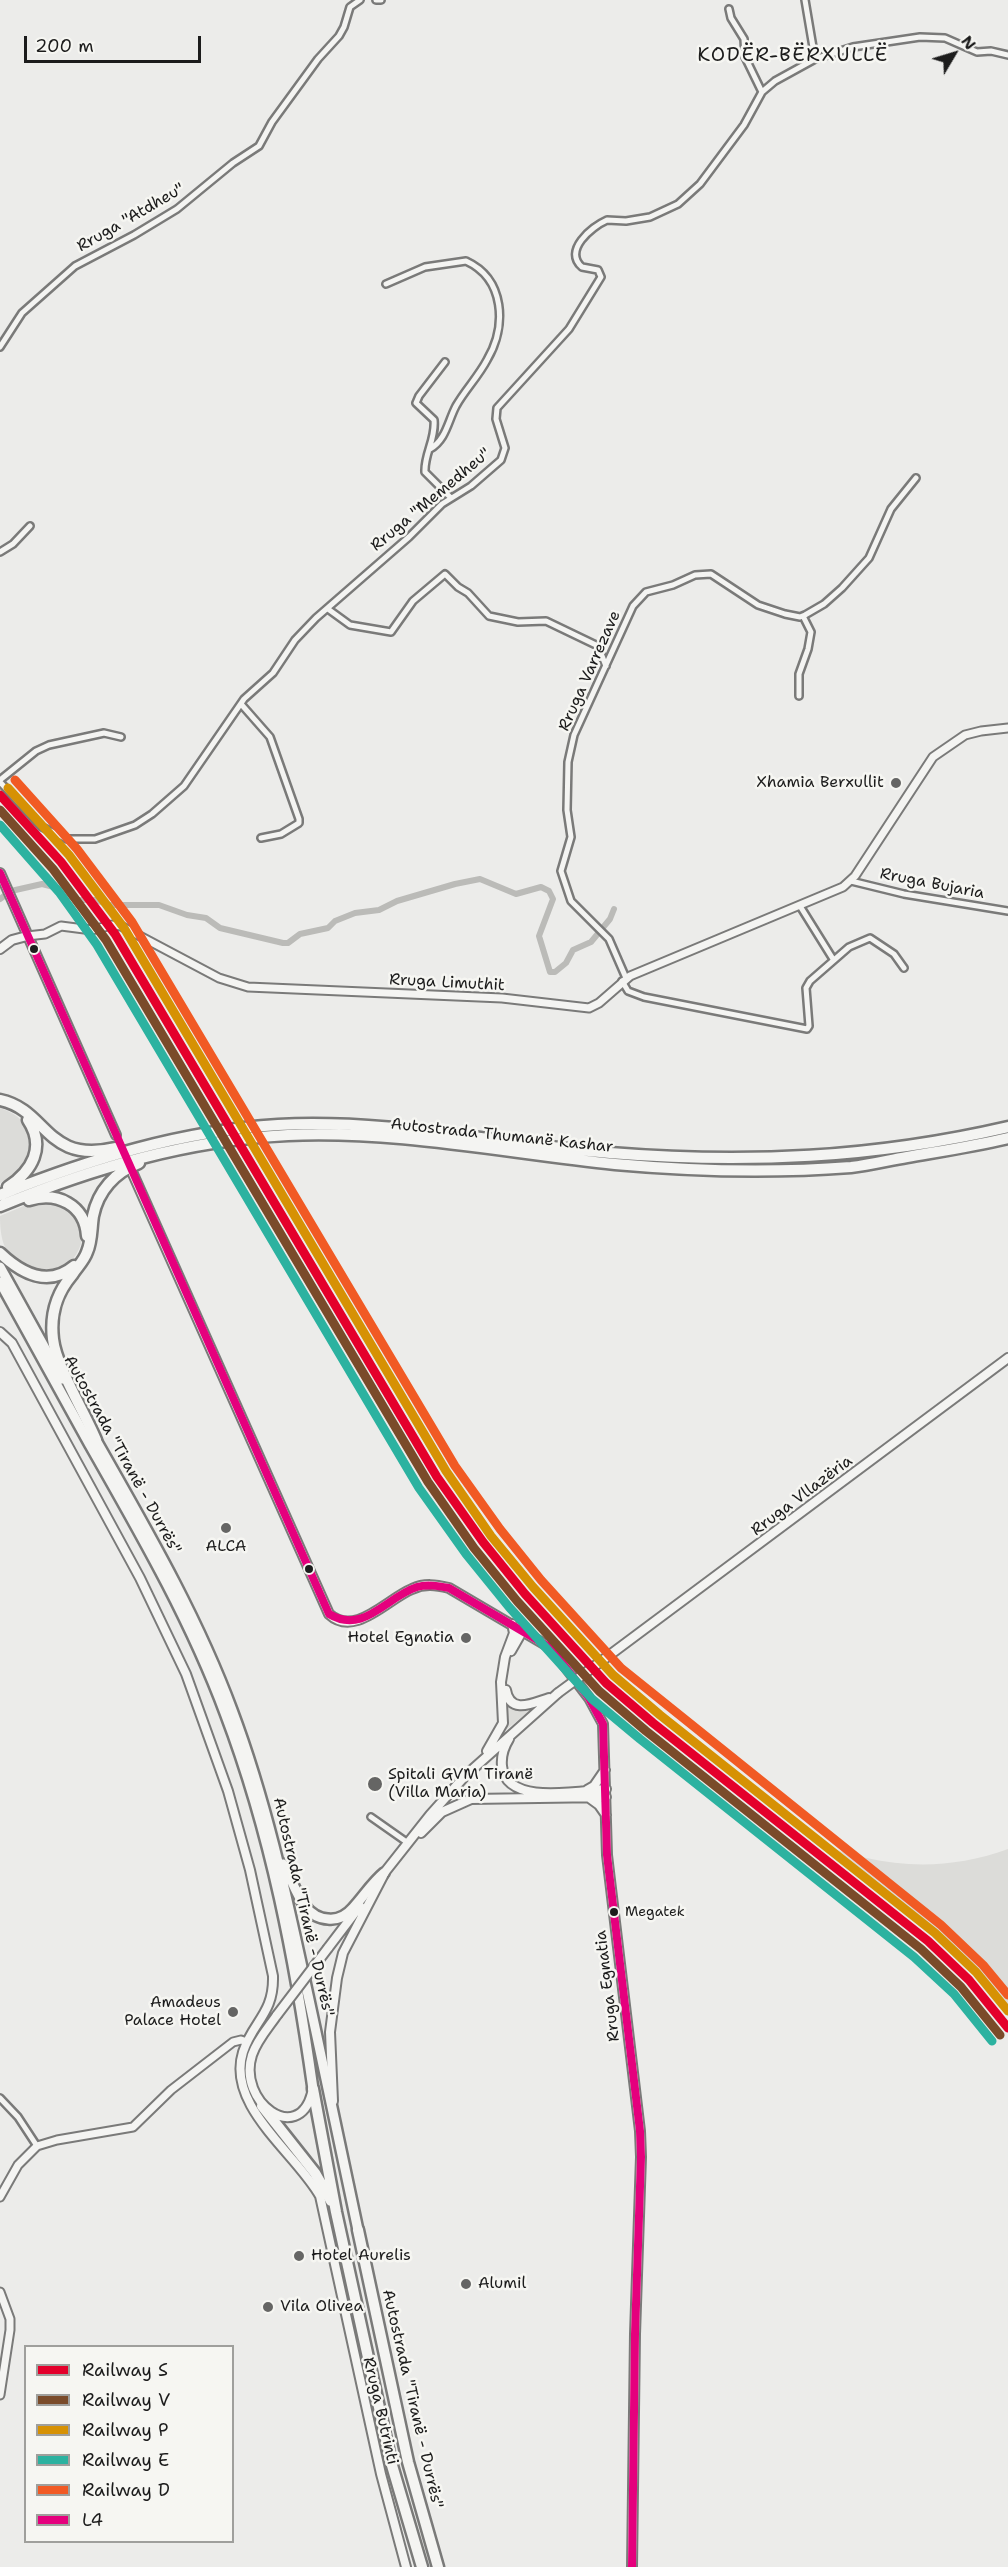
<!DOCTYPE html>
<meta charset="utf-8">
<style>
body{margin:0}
#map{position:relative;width:1008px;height:2567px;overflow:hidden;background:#ececea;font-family:"Shantell Sans",sans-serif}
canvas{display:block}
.legend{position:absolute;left:24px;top:2345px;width:210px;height:198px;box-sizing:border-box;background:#f6f6f2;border:2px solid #9f9f9c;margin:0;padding:8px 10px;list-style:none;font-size:18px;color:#1c1c1c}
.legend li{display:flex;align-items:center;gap:12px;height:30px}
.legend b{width:30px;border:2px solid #9f9f9c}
.north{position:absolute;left:924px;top:24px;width:60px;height:60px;-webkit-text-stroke:4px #f6f6f2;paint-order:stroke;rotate:52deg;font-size:16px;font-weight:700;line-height:24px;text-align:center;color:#1c1c1c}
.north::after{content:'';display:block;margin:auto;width:21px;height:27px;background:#1c1c1c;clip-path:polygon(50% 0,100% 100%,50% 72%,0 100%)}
.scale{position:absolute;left:24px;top:36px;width:177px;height:27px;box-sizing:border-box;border:3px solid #1c1c1c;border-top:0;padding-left:8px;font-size:18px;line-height:21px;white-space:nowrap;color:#1c1c1c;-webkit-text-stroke:4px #f6f6f2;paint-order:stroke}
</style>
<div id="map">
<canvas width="1008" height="2567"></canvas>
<ul class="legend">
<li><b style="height:8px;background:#e4002b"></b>Railway S</li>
<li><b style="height:8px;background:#7a4b2a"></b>Railway V</li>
<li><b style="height:8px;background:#d69104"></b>Railway P</li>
<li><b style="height:8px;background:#2cb2a0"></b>Railway E</li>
<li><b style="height:8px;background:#f15a24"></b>Railway D</li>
<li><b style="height:8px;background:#e5007d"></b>L4</li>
</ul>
<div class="north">N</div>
<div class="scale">200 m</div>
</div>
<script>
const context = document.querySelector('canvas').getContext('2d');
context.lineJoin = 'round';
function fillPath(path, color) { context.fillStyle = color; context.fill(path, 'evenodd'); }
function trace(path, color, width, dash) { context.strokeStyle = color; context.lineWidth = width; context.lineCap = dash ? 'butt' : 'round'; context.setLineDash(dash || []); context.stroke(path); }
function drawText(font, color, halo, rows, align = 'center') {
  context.font = font + ' "Shantell Sans",sans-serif'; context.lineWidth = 5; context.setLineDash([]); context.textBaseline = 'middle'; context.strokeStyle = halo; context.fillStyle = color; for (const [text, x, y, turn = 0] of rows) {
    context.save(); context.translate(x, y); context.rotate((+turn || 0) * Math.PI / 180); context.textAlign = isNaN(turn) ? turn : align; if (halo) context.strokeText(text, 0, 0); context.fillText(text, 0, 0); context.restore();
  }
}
fillPath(new Path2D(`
 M 0,1108 C 44,1122 39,1166 0,1183 Z
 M 46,1201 C 52,1202 59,1203 64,1205 C 98,1221 81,1270 47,1273 C 41,1273 32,1269 25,1266 C 3,1258 0,1236 0,1216 L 26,1205 Z
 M 507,1705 L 520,1709 L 533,1708 L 501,1734 Z
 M 810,1840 C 876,1867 939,1874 1008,1849 L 1008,2013 C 954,1942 880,1892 810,1840 Z`), '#dcdcd9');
trace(new Path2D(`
 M 0,899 L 11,891 L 42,884 L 62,889 L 69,896 L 78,900 L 95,900 L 110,905 L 159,905 L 187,915 L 206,918 L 220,928 L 283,943 L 288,943 L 300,934 L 328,928 L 335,921 L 355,913 L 379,910 L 397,901 L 455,884 L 480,879 L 516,894 L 541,887 L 549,891 L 553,899 L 539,936 L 550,972 L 555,972 L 566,963 L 573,950 L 591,942 L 610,919 L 614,909`), '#bbbbb8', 6);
trace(new Path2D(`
 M 116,1135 L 125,1156`), '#c2c2c1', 8, [8, 4]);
const minor = new Path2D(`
 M 376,0 L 381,0
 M 805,0 L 815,59
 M 729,9 L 731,18 L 744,39 L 745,57 L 762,92
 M 386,284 L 425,267 L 466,261 C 505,279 507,326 487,360 C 478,377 465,390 456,406 C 448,421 446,440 430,449
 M 0,347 L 22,313 L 75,266 L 134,235 L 177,209 L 233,163 L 259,146 L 272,122 L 318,59 L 339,36 L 344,27 L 350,7 L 360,0
 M 445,362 L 419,396 L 416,403 L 434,420 C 436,439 424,454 425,472 L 451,498
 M 0,552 L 13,544 L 30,526
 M 328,609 L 350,625 L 391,632 L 413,601 L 445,574 L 458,587 L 468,593 L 489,616 L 518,622 L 546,621 L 598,646 L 606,666
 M 799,696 L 799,674 L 808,649 L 811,632 L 803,616
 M 241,704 L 270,737 L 299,819 L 299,823 L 281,834 L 261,838
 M 0,780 L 36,751 L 49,745 L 104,733 L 121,737
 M 0,782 L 42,827 L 67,839 L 95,839 L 135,825 L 152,814 L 184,786 L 244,699 L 273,673 L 295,640 L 316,618 L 409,537 L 442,504 L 471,486 L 501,460 L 505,448 L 496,419 L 497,408 L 569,329 L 601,277 L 598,270 L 582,267 C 563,251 591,227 607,220 L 626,221 L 650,217 L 678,204 L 700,184 L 744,125 L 762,92 L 775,81 L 815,59 L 853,47 L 920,37 L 945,38 L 977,52 L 991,51 L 1008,55
 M 851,881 L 904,894 L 1008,911
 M 800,906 L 833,959
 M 626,978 L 609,939 L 571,901 L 561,871 L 571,837 L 567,810 L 568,762 L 574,735 L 633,606 L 646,592 L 673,585 L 695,575 L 711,574 L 758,605 L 785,614 L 800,617 L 805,615 L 824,604 L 842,588 L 869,558 L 891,509 L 916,478
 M 622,981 L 628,991 L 644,997 L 807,1029 L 809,1026 L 806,988 L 810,981 L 849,947 L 870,938 L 894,954 L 904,968
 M 371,1817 L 408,1843
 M 0,2098 L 18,2117 L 37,2146`);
const tertiary = new Path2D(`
 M 27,936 L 45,934 L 61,926 L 92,930 L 112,925 L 121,926 L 219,978 L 248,987 L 502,998 L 589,1008 L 599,1003 L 630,976 L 843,887 L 855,876 L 933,757 L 965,735 L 981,731 L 1008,728
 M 0,2197 L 18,2165 L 37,2146 L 57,2140 L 133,2127 L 171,2090 L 233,2042 L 241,2040 L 247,2042
 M 0,2292 L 10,2319 L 10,2330 L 0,2395`);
const secondary = new Path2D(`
 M 0,873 L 116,1135
 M 0,949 L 12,940 L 27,936
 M 133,1174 L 329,1614 C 355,1638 387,1599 412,1589 C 425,1583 436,1585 449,1588 L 551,1648 L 589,1698 L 603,1724 L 607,1855 L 640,2131 L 641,2157 L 635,2334 L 632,2567
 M 0,1332 L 12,1343 L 140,1578 L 186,1674 L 228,1791 L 250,1870 L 273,1976 C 274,2014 253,2021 243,2052 C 226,2106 296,2153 320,2196 L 381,2474 L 406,2567
 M 511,1651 L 523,1630
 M 611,1654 L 1008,1358
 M 506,1690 C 510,1715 533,1703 549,1698
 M 509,1739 C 504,1747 501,1756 502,1766 C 506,1806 578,1791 606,1789
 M 487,1751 L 503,1723 L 501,1682 L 505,1657 L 514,1633 L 512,1624
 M 587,1790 L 594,1786 L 605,1770
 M 588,1797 L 599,1805 L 606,1815
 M 421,1833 L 442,1812 L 471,1799 L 606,1797
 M 381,1877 L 430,1815 L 465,1776 L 558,1693
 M 328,1948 L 360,1906
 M 277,2015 C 268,2028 257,2040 252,2055 C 237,2102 298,2146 312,2093
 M 333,2101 L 330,2032 L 337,1978 L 343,1953 L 383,1876`);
const trunk = new Path2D(`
 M 0,1267 L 62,1379
 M 0,1282 C 30,1337 60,1391 90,1445 C 140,1533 190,1619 225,1713 C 271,1834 295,1961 313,2089
 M 93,1435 C 144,1525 196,1613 232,1710 C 267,1803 287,1898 308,1995 C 325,2073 341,2151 358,2230
 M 283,1864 C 295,1883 301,1918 328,1919 C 338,1920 347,1915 353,1908 C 364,1896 372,1883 384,1873`);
const motorway = new Path2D(`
 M 0,1100 C 48,1110 45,1164 115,1148
 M 8,1187 C 32,1171 46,1147 28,1120
 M 0,1195 C 90,1159 181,1131 278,1125 C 390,1119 499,1144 610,1153 C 746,1164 874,1158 1008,1127
 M 29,1200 C 57,1191 85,1205 87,1236
 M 0,1206 C 93,1168 187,1140 288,1135 C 397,1130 507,1153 615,1164 C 693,1171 773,1173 851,1167 C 870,1165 889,1160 907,1157 C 941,1151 974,1146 1008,1138
 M 0,1253 C 21,1273 48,1288 74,1266
 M 96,1440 C 84,1411 56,1366 53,1339 C 50,1314 56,1294 72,1275 C 77,1267 84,1261 87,1252 C 92,1241 91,1228 93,1216 C 98,1191 115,1172 139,1163
 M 313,2089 L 336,2212 L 391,2462 L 422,2567
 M 262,2106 L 315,2173 L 331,2201
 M 358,2230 L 408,2462 L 438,2567`);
trace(minor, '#7a7a79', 10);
trace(tertiary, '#7a7a79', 11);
trace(secondary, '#7a7a79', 12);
trace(trunk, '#7a7a79', 14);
trace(motorway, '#7a7a79', 15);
trace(minor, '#f4f4f2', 5);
trace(tertiary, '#f4f4f2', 7);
trace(secondary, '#f4f4f2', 8);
trace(trunk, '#f4f4f2', 9);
trace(motorway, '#f4f4f2', 10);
const secondaryBridge = new Path2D(`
 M 558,1693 L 611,1654
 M 277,2015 L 328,1948`);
trace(secondaryBridge, '#7a7a79', 12, []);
trace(secondaryBridge, '#f4f4f2', 8);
trace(new Path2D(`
 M 0,873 L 329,1614 C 364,1635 386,1597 417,1587 C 427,1584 438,1586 449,1588 L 551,1648 L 589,1698 L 603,1724 L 607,1855 L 640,2131 L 641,2157 L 635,2334 L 632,2567`), '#e5007d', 8);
trace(new Path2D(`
 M 0,795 L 61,862 L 115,934 L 437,1477 L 483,1542 L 525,1594 L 606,1683 L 653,1723 L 928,1941 L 969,1980 L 1008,2028`), '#e4002b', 9);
trace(new Path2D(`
 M 0,810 L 53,869 L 106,940 L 428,1482 L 474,1548 L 517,1601 L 599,1691 L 646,1731 L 921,1949 L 961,1987 L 1000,2035`), '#7a4b2a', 9);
trace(new Path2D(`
 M 8,788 L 69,855 L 124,928 L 446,1471 L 491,1536 L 533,1587 L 613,1675 L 660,1715 L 935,1933 L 976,1972 L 1008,2011`), '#d69104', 9);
trace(new Path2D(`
 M 0,825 L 59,892 L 97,945 L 419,1488 L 466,1554 L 509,1607 L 592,1699 L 640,1739 L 914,1957 L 954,1994 L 992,2041`), '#2cb2a0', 9);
trace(new Path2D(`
 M 15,780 L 77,849 L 132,922 L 455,1466 L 500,1529 L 541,1580 L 621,1668 L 941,1925 L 983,1965 L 1008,1995`), '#f15a24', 9);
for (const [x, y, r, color] of [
 [896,783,6,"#656564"],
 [34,949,5,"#1c1c1c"],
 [226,1528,6,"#656564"],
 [309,1569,5,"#1c1c1c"],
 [466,1638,6,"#656564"],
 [375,1784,8,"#656564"],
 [614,1912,5,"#1c1c1c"],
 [233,2012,6,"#656564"],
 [299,2256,6,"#656564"],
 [466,2284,6,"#656564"],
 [268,2307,6,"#656564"]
]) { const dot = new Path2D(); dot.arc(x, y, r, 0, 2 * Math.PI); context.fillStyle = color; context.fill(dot); trace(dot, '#f6f6f2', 2); }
drawText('14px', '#1c1c1c', '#f6f6f2', [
 ["Megatek",625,1912]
], 'left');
drawText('16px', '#1c1c1c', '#f6f6f2', [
 ["Rruga \"Atdheu\"",131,218,-30],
 ["Rruga \"Memedheu\"",431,500,-40],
 ["Rruga Varrezave",590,671,-66],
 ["Rruga Bujaria",932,884,11],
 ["Rruga Limuthit",447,983,3],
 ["Autostrada Thumanë Kashar",502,1136,6],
 ["Autostrada \"Tiranë - Durrës\"",122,1455,61],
 ["Rruga Vllazëria",802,1496,-37],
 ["Autostrada \"Tiranë - Durrës\"",303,1907,77],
 ["Rruga Egnatia",608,1986,-97],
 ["Autostrada \"Tiranë - Durrës\"",412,2399,77],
 ["Rruga Butrinti",380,2411,77]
]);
drawText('16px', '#1c1c1c', '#f6f6f2', [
 ["Xhamia Berxullit",884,783,"right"],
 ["ALCA",226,1547,"center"],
 ["Hotel Egnatia",454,1638,"right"],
 ["Spitali GVM Tiranë",388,1775],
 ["(Villa Maria)",388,1793],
 ["Amadeus",221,2003,"right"],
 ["Palace Hotel",221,2021,"right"],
 ["Hotel Aurelis",311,2256],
 ["Alumil",478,2284],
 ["Vila Olivea",280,2307]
], 'left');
context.letterSpacing = '1.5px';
drawText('20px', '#1c1c1c', '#f6f6f2', [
 ["KODËR-BËRXULLË",793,56]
]);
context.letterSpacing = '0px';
</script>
